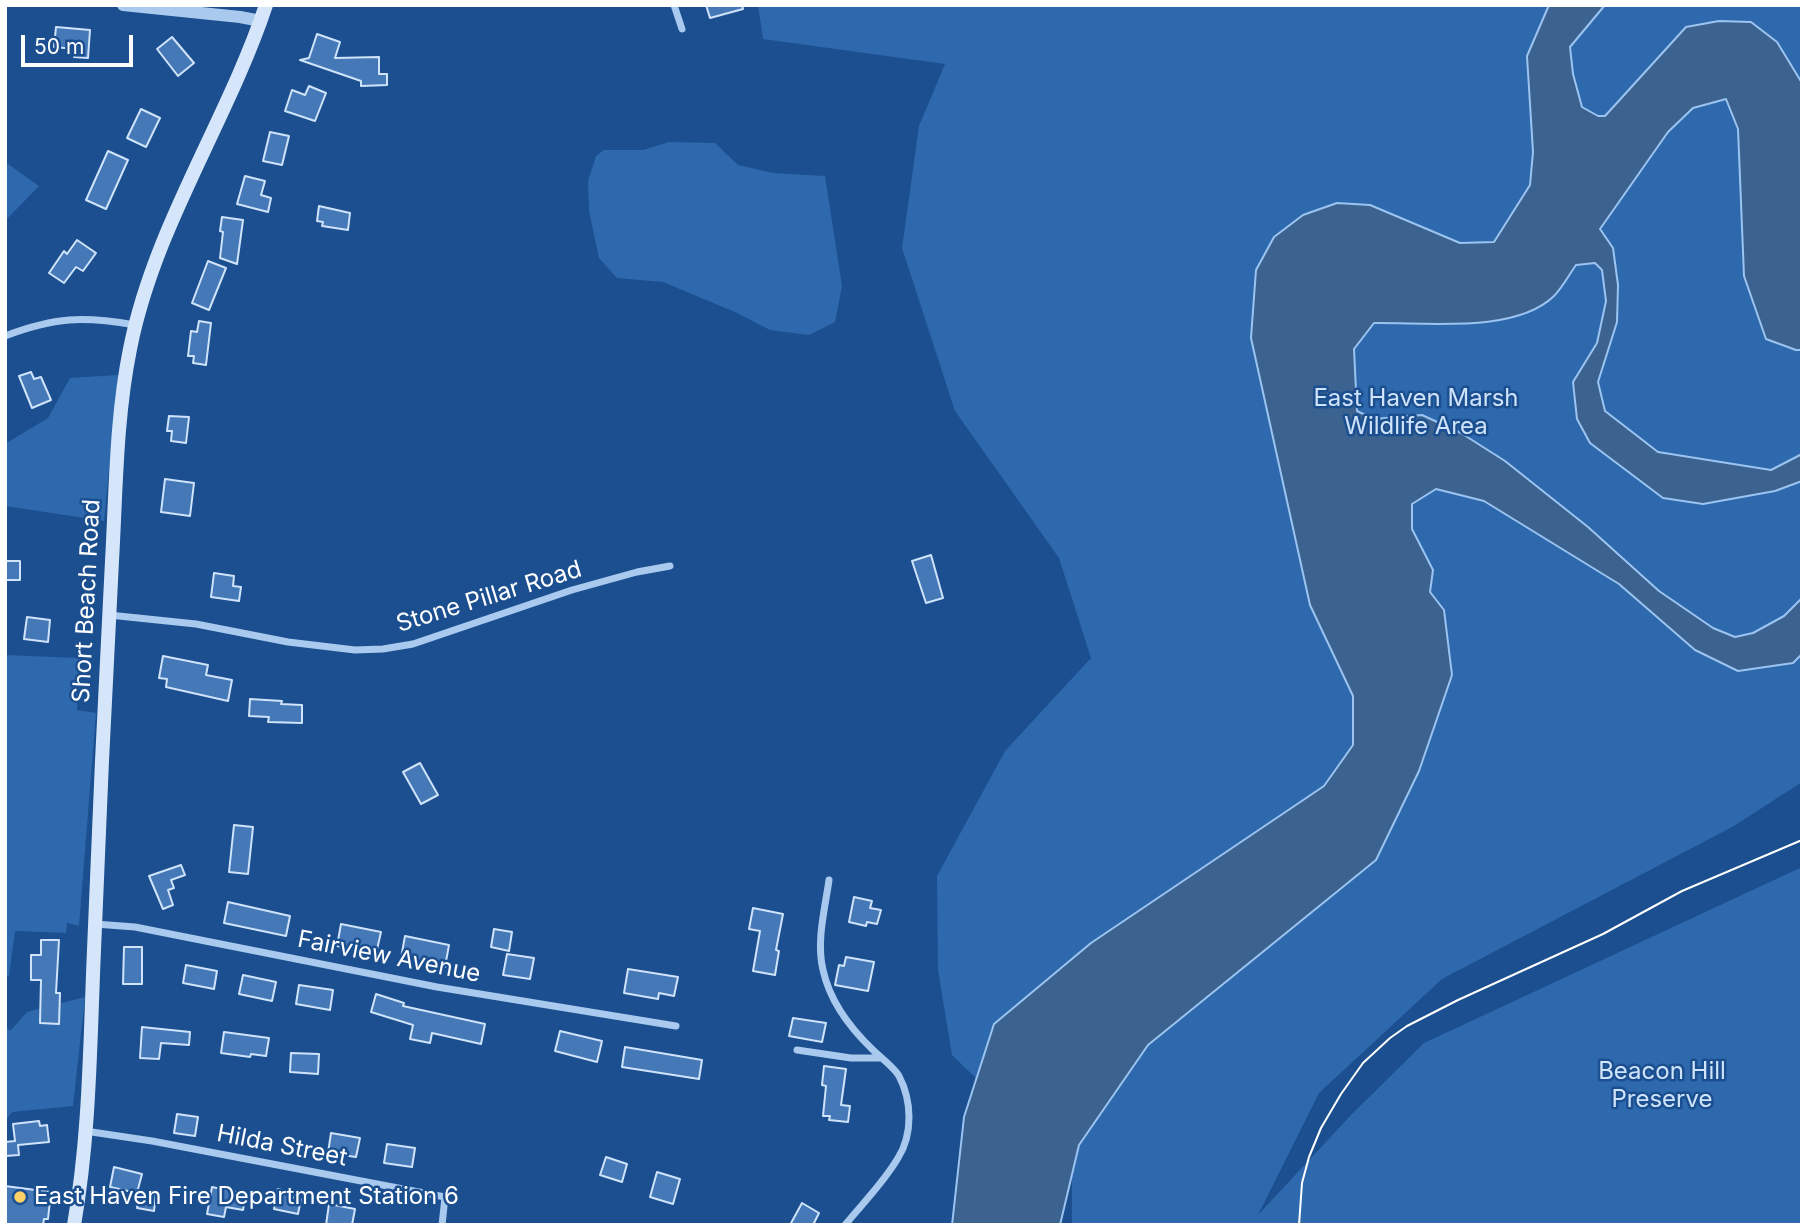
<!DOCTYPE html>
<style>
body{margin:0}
#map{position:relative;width:1807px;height:1230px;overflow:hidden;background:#1b4f8f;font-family:Inter,sans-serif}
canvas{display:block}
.frame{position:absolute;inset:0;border:7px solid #fff;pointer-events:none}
.scale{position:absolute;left:21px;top:35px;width:112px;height:32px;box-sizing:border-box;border:4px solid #fff;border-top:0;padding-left:9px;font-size:21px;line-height:24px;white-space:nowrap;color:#fff;-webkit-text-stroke:5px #1b4f8f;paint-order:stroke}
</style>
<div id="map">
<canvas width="1807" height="1230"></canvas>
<div class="frame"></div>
<div class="scale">50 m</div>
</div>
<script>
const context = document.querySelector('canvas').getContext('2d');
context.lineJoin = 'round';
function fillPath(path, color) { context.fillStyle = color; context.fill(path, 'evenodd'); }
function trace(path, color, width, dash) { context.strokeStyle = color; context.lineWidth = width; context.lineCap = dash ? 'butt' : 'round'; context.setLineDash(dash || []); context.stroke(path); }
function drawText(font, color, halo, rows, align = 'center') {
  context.font = font + ' Inter,sans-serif'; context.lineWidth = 5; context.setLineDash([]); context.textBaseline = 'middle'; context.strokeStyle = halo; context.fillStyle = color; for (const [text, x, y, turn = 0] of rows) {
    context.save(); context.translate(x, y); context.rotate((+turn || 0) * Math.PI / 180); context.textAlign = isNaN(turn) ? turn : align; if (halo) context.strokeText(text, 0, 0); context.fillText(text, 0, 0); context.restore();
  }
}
fillPath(new Path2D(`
 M 758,5 L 1802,5 L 1802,782 L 1734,826 L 1442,979 L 1319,1093 L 1258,1215 L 1351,1115 L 1424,1043 L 1802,867 L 1802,1225 L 1072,1225 L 1072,1172 L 952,1055 L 938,970 L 937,876 L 1005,751 L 1091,658 L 1059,558 L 955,411 L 902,248 L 919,126 L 945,64 L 763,39 Z
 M 669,142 L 715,143 L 738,165 L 773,173 L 825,176 L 842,286 L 835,322 L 809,335 L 770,330 L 735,312 L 663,282 L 617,278 L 599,258 L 589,211 L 588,181 L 596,156 L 604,150 L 643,150 Z
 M 5,162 L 39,186 L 5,221 Z
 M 118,375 L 104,521 L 5,506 L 5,444 L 48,418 L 70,378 Z
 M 5,655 L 79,658 L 77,710 L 96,713 L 79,926 L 67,923 L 66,933 L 15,931 L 9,976 L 5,977 Z
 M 85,997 L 73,1106 L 12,1112 L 5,1121 L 5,1025 L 10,1031 L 27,1012 Z`), '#2e69ad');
const water = new Path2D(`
 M 1549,5 L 1605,5 L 1570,47 L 1573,74 L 1582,107 L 1598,116 L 1605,116 L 1686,27 L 1719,21 L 1751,22 L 1777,42 L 1802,83 L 1802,350 L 1796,350 L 1766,339 L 1744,276 L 1738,129 L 1726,99 L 1693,108 L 1668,132 L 1600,229 L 1613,248 L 1618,285 L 1617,322 L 1598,382 L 1605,411 L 1658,452 L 1771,470 L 1802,454 L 1802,481 L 1775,491 L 1703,504 L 1663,498 L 1590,443 L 1577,419 L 1573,382 L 1597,343 L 1606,301 L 1602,270 L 1595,263 L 1576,265 C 1569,275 1562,288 1554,296 C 1515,334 1425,322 1374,323 L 1354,349 L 1357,411 L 1374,419 L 1422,415 L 1461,433 L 1505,461 L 1588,527 L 1659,591 L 1713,628 L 1735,637 L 1753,633 L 1784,616 L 1802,598 L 1802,654 L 1793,663 L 1738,671 L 1695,650 L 1619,584 L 1484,501 L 1436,489 L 1412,504 L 1412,529 L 1433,570 L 1430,592 L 1444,610 L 1452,675 L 1419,771 L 1376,860 L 1148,1045 L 1079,1145 L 1060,1225 L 952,1225 L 964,1117 L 994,1024 L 1091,943 L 1324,786 L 1353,745 L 1353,696 L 1310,605 L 1251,338 L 1256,270 L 1274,237 L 1303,215 L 1337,203 L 1370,205 L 1460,243 L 1494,242 L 1530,185 L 1533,152 L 1527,56 Z`);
fillPath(water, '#3c6290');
trace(water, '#9cc4f0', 2);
const building = new Path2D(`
 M 706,5 L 742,5 L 743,9 L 710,18 Z
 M 56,27 L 90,30 L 88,58 L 74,57 L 75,49 L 54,47 Z
 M 317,34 L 340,42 L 335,58 L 379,57 L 379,74 L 387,74 L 387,85 L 361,86 L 361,81 L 300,60 L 309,58 Z
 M 172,37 L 194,63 L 178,76 L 157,49 Z
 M 309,86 L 326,93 L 315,121 L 285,111 L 292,90 L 305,95 Z
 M 141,109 L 160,118 L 146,147 L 127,138 Z
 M 270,132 L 289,136 L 282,165 L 263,161 Z
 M 108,151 L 128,160 L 106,209 L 86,200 Z
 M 245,176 L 265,181 L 261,195 L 271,198 L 268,212 L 237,204 Z
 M 319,206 L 350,213 L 348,230 L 322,226 L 323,222 L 317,221 Z
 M 222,217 L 243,220 L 237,264 L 220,258 L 223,232 L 220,231 Z
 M 77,240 L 96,253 L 83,271 L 76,267 L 64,283 L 49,273 L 64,251 L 67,254 Z
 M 208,261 L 226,268 L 209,310 L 192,303 Z
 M 199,321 L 211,323 L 206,365 L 193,363 L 194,356 L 188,356 L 191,331 L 197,332 Z
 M 31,372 L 34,379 L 41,377 L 51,400 L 32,408 L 19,376 Z
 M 169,416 L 189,417 L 186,443 L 171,441 L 172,431 L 167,431 Z
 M 165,479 L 194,483 L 190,516 L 161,512 Z
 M 931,555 L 943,598 L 926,603 L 912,561 Z
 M 5,561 L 20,561 L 20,580 L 5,580 Z
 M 214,573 L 234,576 L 233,586 L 241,587 L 239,601 L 211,597 Z
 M 27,617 L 50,620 L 48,642 L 24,639 Z
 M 163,656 L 208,665 L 206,675 L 232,680 L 228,701 L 166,687 L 167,679 L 159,678 Z
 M 250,699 L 282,701 L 281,704 L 302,705 L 302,723 L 268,722 L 269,717 L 249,716 Z
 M 420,763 L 438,795 L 421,804 L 403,772 Z
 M 234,825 L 253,827 L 248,874 L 229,872 Z
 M 181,865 L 185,875 L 171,880 L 174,888 L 168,890 L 173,905 L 163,909 L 149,876 Z
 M 854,897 L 872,901 L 870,908 L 881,910 L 877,924 L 867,922 L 866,926 L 849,922 Z
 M 228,902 L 290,916 L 286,936 L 224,923 Z
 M 753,908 L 783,914 L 776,950 L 779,951 L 775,975 L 753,971 L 760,931 L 749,929 Z
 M 341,924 L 381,932 L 376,954 L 337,946 Z
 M 494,929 L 512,932 L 509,951 L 491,947 Z
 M 405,936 L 449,945 L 445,967 L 401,958 Z
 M 41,940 L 59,940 L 56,993 L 60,993 L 59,1024 L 40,1023 L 41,980 L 31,980 L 31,955 L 41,955 Z
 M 124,947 L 142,947 L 142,984 L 123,984 Z
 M 507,954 L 534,958 L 530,979 L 503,975 Z
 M 846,957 L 874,962 L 868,991 L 835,985 L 839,965 L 844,966 Z
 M 186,965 L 217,971 L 214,989 L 183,983 Z
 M 628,969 L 678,977 L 674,996 L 659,993 L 658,999 L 624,993 Z
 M 243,975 L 276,982 L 272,1001 L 239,994 Z
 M 299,985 L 333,990 L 330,1010 L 296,1004 Z
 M 376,994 L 404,1003 L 403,1006 L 485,1024 L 481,1044 L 432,1033 L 430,1043 L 410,1039 L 413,1025 L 371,1012 Z
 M 793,1018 L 826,1023 L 822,1042 L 789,1036 Z
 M 142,1027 L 190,1032 L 189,1045 L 161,1043 L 159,1059 L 140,1058 Z
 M 560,1031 L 602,1041 L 597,1062 L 555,1051 Z
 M 224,1032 L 269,1038 L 266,1056 L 251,1054 L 250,1057 L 221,1053 Z
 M 625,1047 L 702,1060 L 699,1079 L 622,1067 Z
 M 291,1053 L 319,1054 L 318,1074 L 290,1072 Z
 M 824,1066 L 846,1069 L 841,1105 L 850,1106 L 848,1122 L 829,1120 L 830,1116 L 823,1116 L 826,1086 L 822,1085 Z
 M 177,1114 L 198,1117 L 195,1136 L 174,1133 Z
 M 39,1121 L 40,1126 L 47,1125 L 49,1142 L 18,1145 L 19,1155 L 5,1156 L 5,1142 L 15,1141 L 13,1124 Z
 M 331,1133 L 360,1138 L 356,1157 L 328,1153 Z
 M 387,1144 L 415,1148 L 412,1167 L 384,1163 Z
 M 606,1157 L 627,1164 L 622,1182 L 600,1175 Z
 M 114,1167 L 142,1174 L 137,1193 L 110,1187 Z
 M 657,1172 L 680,1179 L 673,1204 L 650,1197 Z
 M 5,1186 L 51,1192 L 48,1219 L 44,1219 L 43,1225 L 5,1224 Z
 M 212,1187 L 246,1194 L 243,1210 L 226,1207 L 224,1217 L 207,1214 Z
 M 278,1189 L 293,1193 L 292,1197 L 301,1199 L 298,1214 L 274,1209 Z
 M 140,1193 L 156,1195 L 154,1211 L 137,1208 Z
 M 802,1203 L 819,1213 L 813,1225 L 790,1225 Z
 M 329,1204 L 355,1209 L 352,1225 L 326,1225 Z`);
fillPath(building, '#4478b7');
trace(building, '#cfe3fa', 2);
trace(new Path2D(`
 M 674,5 L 682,29
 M 5,336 C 55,317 83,316 135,325
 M 109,615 L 196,624 L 288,642 L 355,650 L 383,649 L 413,644 L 572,590 L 637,572 L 670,566
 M 829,880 C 825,909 816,941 823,970 C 830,1002 850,1028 873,1050 C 881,1058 894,1067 899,1076 C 912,1101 913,1134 898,1158 C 884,1182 863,1203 845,1225
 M 95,924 L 135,927 L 437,987 L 676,1026
 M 797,1050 L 851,1058 L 881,1058
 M 85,1131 L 152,1141 L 445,1197 L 442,1225`), '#a9c9ee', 7);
trace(new Path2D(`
 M 123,5 L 240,17 L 261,21`), '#a9c9ee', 12);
trace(new Path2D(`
 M 74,1225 C 90,1134 90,1041 94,950 C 99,820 105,691 112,561 C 116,491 116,418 130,349 C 154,227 227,122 266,5`), '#d6e6fa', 14);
trace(new Path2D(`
 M 1299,1225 L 1302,1183 L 1309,1157 L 1321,1128 L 1341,1094 L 1363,1063 L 1390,1038 L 1407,1026 L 1458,1000 L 1603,934 L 1682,891 L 1802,840`), '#fff', 2);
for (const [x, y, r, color] of [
 [20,1197,7,"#ffd166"]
]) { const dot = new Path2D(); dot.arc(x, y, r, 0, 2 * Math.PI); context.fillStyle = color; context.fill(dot); trace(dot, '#1b4f8f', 2.5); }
drawText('24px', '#cfe3fa', '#1b4f8f', [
 ["East Haven Marsh",1416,399],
 ["Wildlife Area",1416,427],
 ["Beacon Hill",1662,1072],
 ["Preserve",1662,1100]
]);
drawText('24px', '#fff', '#1b4f8f', [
 ["Stone Pillar Road",489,597,-17],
 ["Short Beach Road",87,601,-87],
 ["Fairview Avenue",389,957,11],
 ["Hilda Street",282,1146,11]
]);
drawText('24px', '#fff', '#1b4f8f', [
 ["East Haven Fire Department Station 6",34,1197]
], 'left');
</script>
